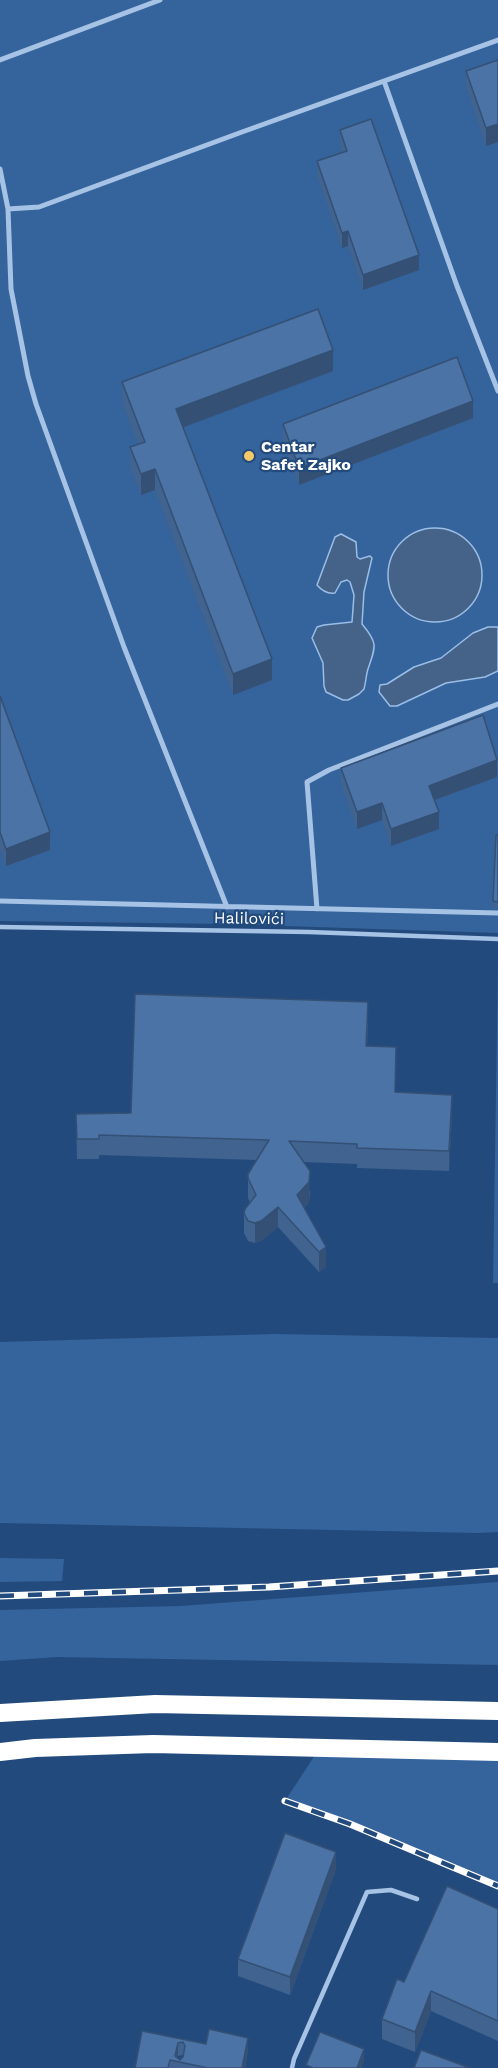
<!DOCTYPE html>
<meta charset="utf-8">
<style>
body{margin:0}
canvas{display:block;background:#224a7d}
</style>
<canvas width="498" height="2068"></canvas>
<script>
const context = document.querySelector('canvas').getContext('2d');
context.lineJoin = 'round';
function fillPath(path, color) { context.fillStyle = color; context.fill(path, 'evenodd'); }
function trace(path, color, width, dash) { context.strokeStyle = color; context.lineWidth = width; context.lineCap = dash ? 'butt' : 'round'; context.setLineDash(dash || []); context.stroke(path); }
function drawText(font, color, halo, rows, align = 'center') {
  context.font = font + ' "Work Sans",sans-serif'; context.lineWidth = 4.5; context.setLineDash([]); context.textBaseline = 'middle'; context.strokeStyle = halo; context.fillStyle = color; for (const [text, x, y, turn = 0] of rows) {
    context.save(); context.translate(x, y); context.rotate((+turn || 0) * Math.PI / 180); context.textAlign = isNaN(turn) ? turn : align; if (halo) context.strokeText(text, 0, 0); context.fillText(text, 0, 0); context.restore();
  }
}
fillPath(new Path2D(`
 M 0,0 L 498,0 L 498,933 L 225,924 L 0,921 Z
 M 498,963 L 498,1283 L 493,1283 Z
 M 274,1334 L 498,1338 L 498,1532 L 478,1533 L 0,1523 L 0,1342 Z
 M 0,1558 L 64,1559 L 62,1581 L 0,1582 Z
 M 498,1582 L 498,1665 L 57,1657 L 0,1661 L 0,1610 L 181,1606 Z
 M 317,1752 L 498,1760 L 498,1884 L 285,1801 Z`), '#35639b');
const water = new Path2D(`
 M388 575a47 47 0 1 1 94 0a47 47 0 1 1-94 0Z
 M 341,534 L 356,542 L 357,557 L 360,559 L 370,556 L 372,558 L 364,592 L 362,624 C 378,643 376,646 368,669 C 366,675 366,682 364,689 L 359,694 L 348,700 L 343,700 L 326,692 L 324,686 L 323,663 L 312,638 L 317,627 L 324,625 L 352,622 L 354,595 L 350,582 L 347,580 L 341,582 L 335,593 C 327,594 322,591 317,585 L 335,537 Z
 M 488,627 L 498,627 L 498,671 L 485,677 L 446,683 L 397,706 L 390,706 L 379,692 L 380,685 L 387,684 L 414,667 L 441,658 L 473,633 Z`);
fillPath(water, '#456388');
trace(water, '#9abee7', 1.5);
trace(new Path2D(`
 M 0,927 L 309,932 L 498,939
 M 292,2068 L 294,2059 L 367,1892 L 391,1890 L 417,1899`), '#a6c3e6', 4.5);
trace(new Path2D(`
 M 0,60 L 160,0
 M 384,81 L 457,286 L 498,391
 M 0,169 L 8,209 L 11,289 L 28,376 L 36,404 L 124,647 L 227,907
 M 8,209 L 39,207 L 242,132 L 498,40
 M 0,901 L 498,913
 M 317,909 L 307,782 L 329,770 L 498,704`), '#a6c3e6', 5);
trace(new Path2D(`
 M 0,1713 L 155,1704 L 498,1711
 M 0,1752 L 35,1748 L 153,1744 L 498,1752`), '#fff', 18);
const rail = new Path2D(`
 M 0,1596 L 269,1587 L 498,1571
 M 285,1801 L 350,1824 L 498,1886`);
trace(rail, '#fff', 7);
trace(rail, '#224a7d', 4.5, [14]);
fillPath(new Path2D(`
 M 498,60 L 498,142 L 486,146 L 466,88 L 466,71 Z
 M 340,130 L 419,270 L 363,290 L 348,246 L 342,248 L 317,176 L 317,161 L 342,152 L 340,145 Z
 M 333,371 L 183,427 L 272,680 L 233,695 L 155,490 L 141,495 L 130,468 L 130,447 L 138,445 L 122,402 L 122,382 Z
 M 473,418 L 299,485 L 283,441 L 283,424 Z
 M 0,696 L 50,850 L 6,866 L 0,849 Z
 M 341,768 L 497,777 L 435,800 L 439,829 L 391,846 L 382,820 L 357,829 L 341,785 Z
 M 496,835 L 498,835 L 498,908 L 493,908 Z
 M 368,1022 L 367,1046 L 395,1092 L 452,1115 L 449,1171 L 357,1168 L 357,1164 L 303,1162 L 310,1192 L 309,1202 L 304,1208 L 326,1267 L 319,1272 L 278,1227 L 261,1241 L 255,1243 L 248,1241 L 244,1233 L 244,1213 L 250,1203 L 248,1198 L 248,1174 L 256,1160 L 99,1155 L 99,1159 L 77,1159 L 76,1114 L 131,1113 Z
 M 336,1869 L 290,1995 L 238,1976 L 238,1959 Z
 M 498,1909 L 498,2041 L 431,2011 L 415,2052 L 382,2039 L 382,2019 L 404,1982 Z
 M 142,2031 L 206,2044 L 248,2050 L 245,2068 L 135,2068 ZM 183,2055 L 183,2057 L 180,2060 L 177,2058 L 178,2056 Z`), '#40638f');
fillPath(new Path2D(`
 M 498,124 L 498,142 L 486,146 L 486,128 Z
 M 348,231 L 348,246 L 342,248 L 342,233 Z
 M 419,255 L 419,270 L 363,290 L 363,275 Z
 M 333,350 L 333,371 L 176,430 L 176,409 Z
 M 473,401 L 473,418 L 299,485 L 299,468 Z
 M 155,469 L 155,490 L 141,495 L 141,474 Z
 M 272,659 L 272,680 L 233,695 L 233,674 Z
 M 497,760 L 497,777 L 429,802 L 429,786 Z
 M 382,803 L 382,820 L 357,829 L 357,812 Z
 M 439,812 L 439,829 L 391,846 L 391,829 Z
 M 50,832 L 50,850 L 6,866 L 6,849 Z
 M 452,1095 L 452,1115 L 449,1171 L 449,1151 Z
 M 310,1171 L 309,1202 L 297,1215 L 297,1195 Z
 M 278,1207 L 278,1227 L 261,1241 L 255,1243 L 255,1223 Z
 M 326,1247 L 326,1267 L 319,1272 L 319,1252 Z
 M 336,1852 L 336,1869 L 290,1995 L 290,1977 Z
 M 431,1991 L 431,2011 L 415,2052 L 415,2032 Z
 M 248,2038 L 248,2050 L 245,2068 L 242,2068 Z
 M 178,2043 L 178,2056 L 177,2061 L 175,2056 Z
 M 364,2049 L 364,2062 L 362,2068 L 357,2068 Z`), '#345074');
const building = new Path2D(`
 M 498,60 L 498,124 L 486,128 L 466,71 Z
 M 371,119 L 419,255 L 363,275 L 348,231 L 342,233 L 317,161 L 347,151 L 340,130 Z
 M 318,309 L 333,350 L 176,409 L 272,659 L 233,674 L 155,469 L 141,474 L 130,447 L 145,442 L 122,382 Z
 M 457,357 L 473,401 L 299,468 L 283,424 Z
 M 0,696 L 50,832 L 6,849 L 0,832 Z
 M 483,715 L 497,760 L 429,786 L 439,812 L 391,829 L 382,803 L 357,812 L 341,768 Z
 M 496,835 L 498,835 L 498,902 L 493,901 Z
 M 135,994 L 368,1002 L 366,1046 L 396,1047 L 395,1092 L 452,1095 L 449,1151 L 357,1148 L 357,1144 L 289,1141 L 310,1171 L 309,1182 L 297,1195 L 326,1247 L 319,1252 L 278,1207 L 261,1221 L 255,1223 L 248,1221 L 244,1213 L 245,1209 L 256,1195 L 248,1178 L 248,1174 L 269,1140 L 99,1135 L 99,1139 L 77,1139 L 76,1114 L 131,1113 Z
 M 285,1833 L 336,1852 L 290,1977 L 238,1959 Z
 M 447,1886 L 498,1909 L 498,2021 L 431,1991 L 415,2032 L 382,2019 L 397,1979 L 404,1982 Z
 M 209,2029 L 248,2038 L 242,2068 L 208,2068 L 170,2060 L 168,2068 L 135,2068 L 142,2031 L 206,2044 ZM 183,2042 L 185,2046 L 183,2057 L 180,2060 L 175,2056 L 178,2043 Z
 M 320,2032 L 364,2049 L 357,2068 L 313,2068 L 306,2065 Z
 M 421,2050 L 470,2068 L 414,2068 Z`);
fillPath(building, '#4b73a6');
trace(building, '#345074', 1.5);
for (const [x, y, r, color] of [
 [249,456,6,"#f2ca68"]
]) { const dot = new Path2D(); dot.arc(x, y, r, 0, 2 * Math.PI); context.fillStyle = color; context.fill(dot); trace(dot, '#224a7d', 2); }
drawText('bold 16px', '#fff', '#224a7d', [
 ["Centar",261,447],
 ["Safet Zajko",261,465]
], 'left');
drawText('16px', '#fff', '#224a7d', [
 ["Halilovići",249,919,1]
]);
</script>
